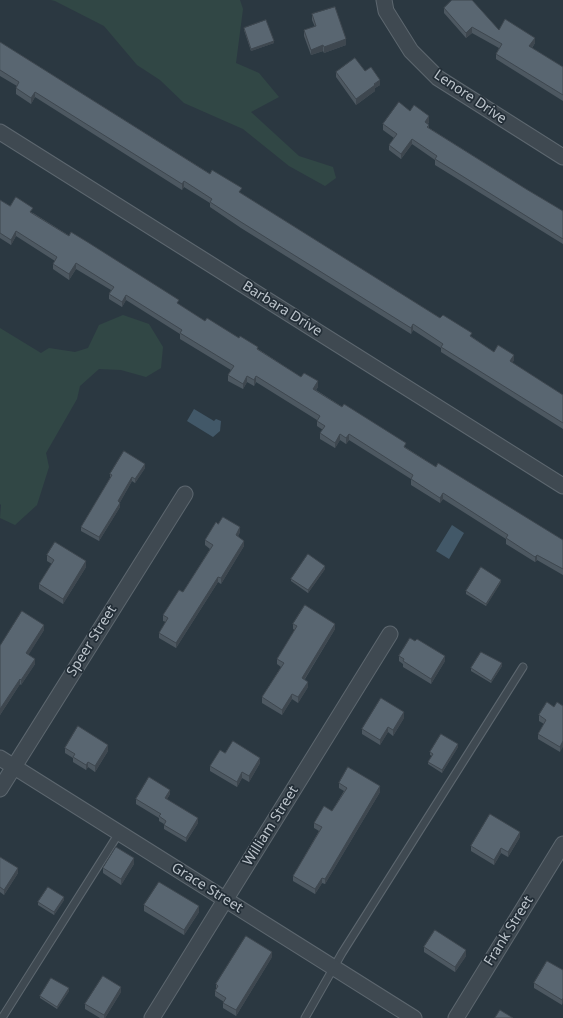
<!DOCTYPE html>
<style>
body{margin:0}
canvas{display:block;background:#2b3841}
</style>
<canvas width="563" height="1018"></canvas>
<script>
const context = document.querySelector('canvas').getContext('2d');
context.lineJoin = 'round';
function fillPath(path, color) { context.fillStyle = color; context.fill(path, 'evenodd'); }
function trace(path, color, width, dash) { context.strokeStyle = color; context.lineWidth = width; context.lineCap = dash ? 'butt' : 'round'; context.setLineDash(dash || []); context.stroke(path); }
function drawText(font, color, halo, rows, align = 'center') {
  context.font = font + ' "Noto Sans",sans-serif'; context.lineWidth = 3.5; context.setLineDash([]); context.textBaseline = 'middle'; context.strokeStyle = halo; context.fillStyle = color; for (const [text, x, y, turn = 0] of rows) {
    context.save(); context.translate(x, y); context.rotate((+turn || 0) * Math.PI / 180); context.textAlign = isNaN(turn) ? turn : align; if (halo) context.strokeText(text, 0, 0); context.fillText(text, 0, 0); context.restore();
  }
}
fillPath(new Path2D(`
 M 51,0 L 240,0 L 243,9 L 236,63 L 259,73 L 279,97 L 251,112 L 299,156 L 333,167 L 336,178 L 325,186 L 289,166 L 243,129 L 184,103 L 160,80 L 137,65 L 104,26 L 55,1 Z
 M 123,315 L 149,324 L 163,347 L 161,368 L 146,377 L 121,370 L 99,369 L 80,386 L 77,399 L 46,453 L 49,467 L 37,505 L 15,525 L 0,518 L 1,505 L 0,504 L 0,328 L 41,353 L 49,348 L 75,352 L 88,348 L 99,325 Z`), '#314745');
fillPath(new Path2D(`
 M 194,409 L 214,421 L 216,419 L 221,421 L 220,431 L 213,437 L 187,421 Z
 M 452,525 L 464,533 L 449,559 L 436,551 Z`), '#425868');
const service = new Path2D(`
 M 2,1018 L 119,833
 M 305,1018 L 342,953 L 523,667`);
const minor = new Path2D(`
 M 384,0 L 386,11 L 411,51 L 438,78 L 563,157
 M 0,132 L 563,486
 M 0,758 L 414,1018
 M 0,789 L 185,494
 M 152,1018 L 390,634
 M 456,1018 L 563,844`);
trace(service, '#5d676f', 9);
trace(minor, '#5d676f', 17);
trace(service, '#3f4951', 7);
trace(minor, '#3f4951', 15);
fillPath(new Path2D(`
 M 444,8 L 499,30 L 535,43 L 532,48 L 563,67 L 563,101 L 496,59 L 496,54 L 499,48 L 472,33 L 466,38 L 444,13 Z
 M 312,14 L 346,45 L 324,53 L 323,51 L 311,55 L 304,36 L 304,30 L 315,27 L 312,20 Z
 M 244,28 L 274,43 L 251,51 L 244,30 Z
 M 0,42 L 440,318 L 472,337 L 494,352 L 514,360 L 512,363 L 563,395 L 563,429 L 441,352 L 441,348 L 413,330 L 411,334 L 241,228 L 210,207 L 210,203 L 184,187 L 182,190 L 35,97 L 31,104 L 16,94 L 16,88 L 17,86 L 0,76 Z
 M 365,71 L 380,85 L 375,88 L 375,91 L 356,105 L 336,77 L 336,72 Z
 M 410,111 L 429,122 L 428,124 L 429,128 L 526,189 L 563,211 L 563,244 L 435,165 L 435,160 L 412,144 L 401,159 L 389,150 L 389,145 L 394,138 L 383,130 L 383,124 Z
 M 0,200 L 10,206 L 33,213 L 205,321 L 258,349 L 301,377 L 318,387 L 316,390 L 436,467 L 563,540 L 563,575 L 537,560 L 535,562 L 506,544 L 506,539 L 443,499 L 440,503 L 411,485 L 411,479 L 349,440 L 346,444 L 340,440 L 335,448 L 320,439 L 320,433 L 323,430 L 317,426 L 317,420 L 256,382 L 254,386 L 247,382 L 243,389 L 228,381 L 228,375 L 231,370 L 180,339 L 180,334 L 126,300 L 122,307 L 109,299 L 109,294 L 111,290 L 76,269 L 69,280 L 53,269 L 53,264 L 55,261 L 16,236 L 11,245 L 0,238 Z
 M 145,468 L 135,483 L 132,481 L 120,502 L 120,507 L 99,541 L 81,531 L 81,527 L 110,478 L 110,474 Z
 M 218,524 L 240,532 L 238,536 L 244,546 L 221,584 L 218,582 L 176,648 L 159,638 L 159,633 L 166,622 L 163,621 L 163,615 L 183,592 L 210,549 L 205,545 L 205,540 Z
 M 47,555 L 86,567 L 63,604 L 39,589 L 39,584 L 52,564 L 47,561 Z
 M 325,569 L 308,593 L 291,581 L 291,579 Z
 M 501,582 L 486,606 L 466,594 L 466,591 Z
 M 293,624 L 335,629 L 305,679 L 308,687 L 298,703 L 292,699 L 282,715 L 262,703 L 262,697 L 281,667 L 277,664 L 277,659 L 295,630 L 293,629 Z
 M 44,630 L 28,655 L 35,664 L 21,685 L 20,684 L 0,715 L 0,646 Z
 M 399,656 L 445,661 L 431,684 L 403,667 L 403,664 L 399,661 Z
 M 502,666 L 491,683 L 471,671 L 471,668 Z
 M 563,706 L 560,752 L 538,739 L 538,734 L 544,724 L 539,721 L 539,715 L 554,707 Z
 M 404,718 L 393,736 L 388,732 L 380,745 L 362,734 L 362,729 Z
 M 458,747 L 442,773 L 428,764 L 428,762 L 432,756 L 430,755 L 430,752 Z
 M 65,748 L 108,751 L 95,772 L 88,767 L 86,770 L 73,762 L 73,758 L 65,753 Z
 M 225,753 L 260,763 L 249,782 L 242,778 L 237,787 L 210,771 L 210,766 Z
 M 339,783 L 380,792 L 325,884 L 322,883 L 315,894 L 293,881 L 293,876 L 319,831 L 314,828 L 314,823 L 332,811 L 344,791 L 339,788 Z
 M 170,794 L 167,799 L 198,823 L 186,842 L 164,829 L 164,824 L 159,821 L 159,818 L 136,804 L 136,799 Z
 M 520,837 L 508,857 L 501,853 L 494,865 L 471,851 L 471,846 Z
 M 0,857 L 18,873 L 4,895 L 0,892 Z
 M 134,864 L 121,885 L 103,873 L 103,868 Z
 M 64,900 L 54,915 L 38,905 L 38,902 Z
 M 144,905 L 199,912 L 184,935 L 144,911 Z
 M 424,947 L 466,956 L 455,972 L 424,952 Z
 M 272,957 L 236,1016 L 223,1008 L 223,1003 L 224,1002 L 215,996 L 215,991 L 216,989 L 216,984 Z
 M 563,970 L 562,1005 L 534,988 L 534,983 Z
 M 69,991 L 57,1009 L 40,998 L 40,996 Z
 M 121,992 L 105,1018 L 100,1018 L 85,1009 L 85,1004 Z`), '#4d5861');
fillPath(new Path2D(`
 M 472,27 L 472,33 L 466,38 L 466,33 Z
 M 535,38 L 535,43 L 529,52 L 529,46 Z
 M 346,39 L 346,45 L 324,53 L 324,47 Z
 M 274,41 L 274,43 L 251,51 L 251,49 Z
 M 323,45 L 323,51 L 311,55 L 311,50 Z
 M 380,80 L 380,85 L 375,88 L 375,91 L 356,105 L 356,99 Z
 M 35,92 L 35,97 L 31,104 L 31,98 Z
 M 429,116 L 429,122 L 425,127 L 425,122 Z
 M 412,139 L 412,144 L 401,159 L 401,154 Z
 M 184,181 L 184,187 L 182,190 L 182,184 Z
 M 16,231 L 16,236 L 11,245 L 11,240 Z
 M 76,263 L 76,269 L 69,280 L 69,274 Z
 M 126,295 L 126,300 L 122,307 L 122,302 Z
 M 413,324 L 413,330 L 411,334 L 411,328 Z
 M 514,355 L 514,360 L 510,367 L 510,361 Z
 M 247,376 L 247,382 L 243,389 L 243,384 Z
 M 256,376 L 256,382 L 254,386 L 254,380 Z
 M 318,381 L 318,387 L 313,394 L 313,389 Z
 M 340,434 L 340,440 L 335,448 L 335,443 Z
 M 349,434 L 349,440 L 346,444 L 346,438 Z
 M 145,464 L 145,468 L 135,483 L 135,479 Z
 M 132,477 L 132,481 L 118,506 L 118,501 Z
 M 443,493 L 443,499 L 440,503 L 440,498 Z
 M 120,503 L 120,507 L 99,541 L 99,537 Z
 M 240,527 L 240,532 L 236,540 L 236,535 Z
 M 244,541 L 244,546 L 221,584 L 221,578 Z
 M 537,555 L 537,560 L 535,562 L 535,557 Z
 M 86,561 L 86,567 L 63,604 L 63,599 Z
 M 325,566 L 325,569 L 308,593 L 308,590 Z
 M 218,577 L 218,582 L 176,648 L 176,643 Z
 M 501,580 L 501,582 L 486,606 L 486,604 Z
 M 335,624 L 335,629 L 302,683 L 302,678 Z
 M 44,625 L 44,630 L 26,659 L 26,653 Z
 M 445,656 L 445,661 L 431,684 L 431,679 Z
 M 35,659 L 35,664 L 21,685 L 21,680 Z
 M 502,663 L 502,666 L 491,683 L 491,681 Z
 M 20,679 L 20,684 L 0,715 L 0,709 Z
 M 308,682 L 308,687 L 298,703 L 298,697 Z
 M 292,694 L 292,699 L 282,715 L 282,710 Z
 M 404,712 L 404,718 L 393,736 L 393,730 Z
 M 388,727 L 388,732 L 380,745 L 380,740 Z
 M 563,741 L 563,747 L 560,752 L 560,747 Z
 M 458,744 L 458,747 L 442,773 L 442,770 Z
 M 108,745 L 108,751 L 95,772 L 95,766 Z
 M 260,758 L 260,763 L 249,782 L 249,776 Z
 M 88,762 L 88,767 L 86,770 L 86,765 Z
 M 242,772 L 242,778 L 237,787 L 237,782 Z
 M 380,786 L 380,792 L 325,884 L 325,879 Z
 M 170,790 L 170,794 L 165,802 L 165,798 Z
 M 198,818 L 198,823 L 186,842 L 186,838 Z
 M 520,832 L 520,837 L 508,857 L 508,852 Z
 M 501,848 L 501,853 L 494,865 L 494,860 Z
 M 134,858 L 134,864 L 121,885 L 121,879 Z
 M 18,868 L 18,873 L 4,895 L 4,890 Z
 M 322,878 L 322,883 L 315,894 L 315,889 Z
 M 64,897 L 64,900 L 54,915 L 54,912 Z
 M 199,906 L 199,912 L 184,935 L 184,930 Z
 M 466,950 L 466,956 L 455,972 L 455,967 Z
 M 272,952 L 272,957 L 236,1016 L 236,1010 Z
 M 121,987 L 121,992 L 105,1018 L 104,1018 L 104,1015 Z
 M 69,988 L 69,991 L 57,1009 L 57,1007 Z
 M 563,998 L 563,1003 L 562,1005 L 562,1000 Z`), '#3e474f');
const building = new Path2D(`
 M 452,0 L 472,0 L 499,30 L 505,19 L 535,38 L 529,46 L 563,67 L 563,95 L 496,54 L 502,44 L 472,27 L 466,33 L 444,8 Z
 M 335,7 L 346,39 L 324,47 L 323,45 L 311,50 L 304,30 L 316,26 L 312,14 Z
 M 266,20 L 274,41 L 251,49 L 244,28 Z
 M 0,42 L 210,174 L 212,170 L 242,188 L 239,192 L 440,318 L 443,315 L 472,333 L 470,336 L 494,352 L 498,345 L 514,355 L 510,361 L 563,395 L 563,423 L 441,347 L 443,344 L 413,324 L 411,328 L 241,222 L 210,202 L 212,199 L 184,181 L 182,184 L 35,92 L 31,98 L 16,88 L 19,82 L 0,70 Z
 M 355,58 L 365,71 L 371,67 L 380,80 L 374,84 L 375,85 L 356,99 L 336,72 Z
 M 399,102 L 410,111 L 414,105 L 429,116 L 425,122 L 429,125 L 427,127 L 526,189 L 563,211 L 563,239 L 435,159 L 437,156 L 412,139 L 401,154 L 389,145 L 397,134 L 383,124 Z
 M 16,197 L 33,208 L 30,212 L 69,236 L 71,232 L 89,243 L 179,300 L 177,303 L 205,321 L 207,318 L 239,338 L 240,336 L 258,347 L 257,349 L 301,377 L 304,373 L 318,381 L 313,389 L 342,407 L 344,404 L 406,443 L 404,447 L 436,467 L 438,463 L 563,540 L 563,569 L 537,555 L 535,557 L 506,538 L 508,535 L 443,493 L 440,498 L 411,479 L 413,475 L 349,434 L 346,438 L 340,434 L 335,443 L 320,433 L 325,426 L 317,421 L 320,416 L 256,376 L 254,380 L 247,376 L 243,384 L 228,375 L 234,366 L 180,333 L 182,330 L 126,295 L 122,302 L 109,294 L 114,287 L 76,263 L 69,274 L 53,264 L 57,257 L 16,231 L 11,240 L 0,233 L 0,200 L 10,206 Z
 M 124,451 L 145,464 L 135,479 L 132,477 L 118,501 L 120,503 L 99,537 L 81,527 L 112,475 L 110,474 Z
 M 223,517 L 240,527 L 236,535 L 244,541 L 221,578 L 218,577 L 176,643 L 159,633 L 168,618 L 163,615 L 179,590 L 183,592 L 213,545 L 205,540 L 216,522 L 218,524 Z
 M 55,542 L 86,561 L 63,599 L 39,584 L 54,560 L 47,555 Z
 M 308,554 L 325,566 L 308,590 L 291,579 Z
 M 481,567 L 501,580 L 486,604 L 466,591 Z
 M 305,605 L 335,624 L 302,678 L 308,682 L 298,697 L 292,694 L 282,710 L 262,697 L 284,663 L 277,659 L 297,626 L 293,624 Z
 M 22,611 L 44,625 L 26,653 L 35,659 L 21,680 L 20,679 L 0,709 L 0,646 Z
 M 410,638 L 415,641 L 417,639 L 445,656 L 431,679 L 403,661 L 404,659 L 399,656 Z
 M 481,652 L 502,663 L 491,681 L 471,668 Z
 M 381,698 L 404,712 L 393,730 L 388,727 L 380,740 L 362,729 Z
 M 547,702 L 554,707 L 557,702 L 563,706 L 563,741 L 560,747 L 538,734 L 546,720 L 539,715 Z
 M 78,726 L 108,745 L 95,766 L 88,762 L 86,765 L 73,757 L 75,754 L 65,748 Z
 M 441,734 L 458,744 L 442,770 L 428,762 L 433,754 L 430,752 Z
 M 233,741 L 260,758 L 249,776 L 242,772 L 237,782 L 210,766 L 220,750 L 225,753 Z
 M 348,767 L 380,786 L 325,879 L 322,878 L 315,889 L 293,876 L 322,827 L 314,823 L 324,806 L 332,811 L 347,788 L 339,783 Z
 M 149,777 L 170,790 L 165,798 L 198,818 L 186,838 L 164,825 L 166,821 L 159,816 L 161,814 L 136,799 Z
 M 490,814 L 520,832 L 508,852 L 501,848 L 494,860 L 471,846 Z
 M 116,847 L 134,858 L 121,879 L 103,868 Z
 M 0,857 L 18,868 L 4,890 L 0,887 Z
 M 159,882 L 199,906 L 184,930 L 144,905 Z
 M 48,887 L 64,897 L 54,912 L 38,902 Z
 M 435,930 L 466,950 L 455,967 L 424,947 Z
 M 246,936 L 272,952 L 236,1010 L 223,1003 L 226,998 L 215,991 L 218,986 L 216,984 Z
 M 547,961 L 563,970 L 563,998 L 562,1000 L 534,983 Z
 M 103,976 L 121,987 L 104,1015 L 85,1004 Z
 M 51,978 L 69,988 L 57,1007 L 40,996 Z
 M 500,1010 L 513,1018 L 495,1018 Z`);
fillPath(building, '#596671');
trace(building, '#3e474f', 1);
drawText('14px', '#bcc4cb', '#232e37', [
 ["Lenore Drive",470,97,34],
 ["Barbara Drive",282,309,32],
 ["Speer Street",92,641,-58],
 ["William Street",271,826,-58],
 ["Grace Street",207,888,32],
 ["Frank Street",509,931,-58]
]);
</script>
